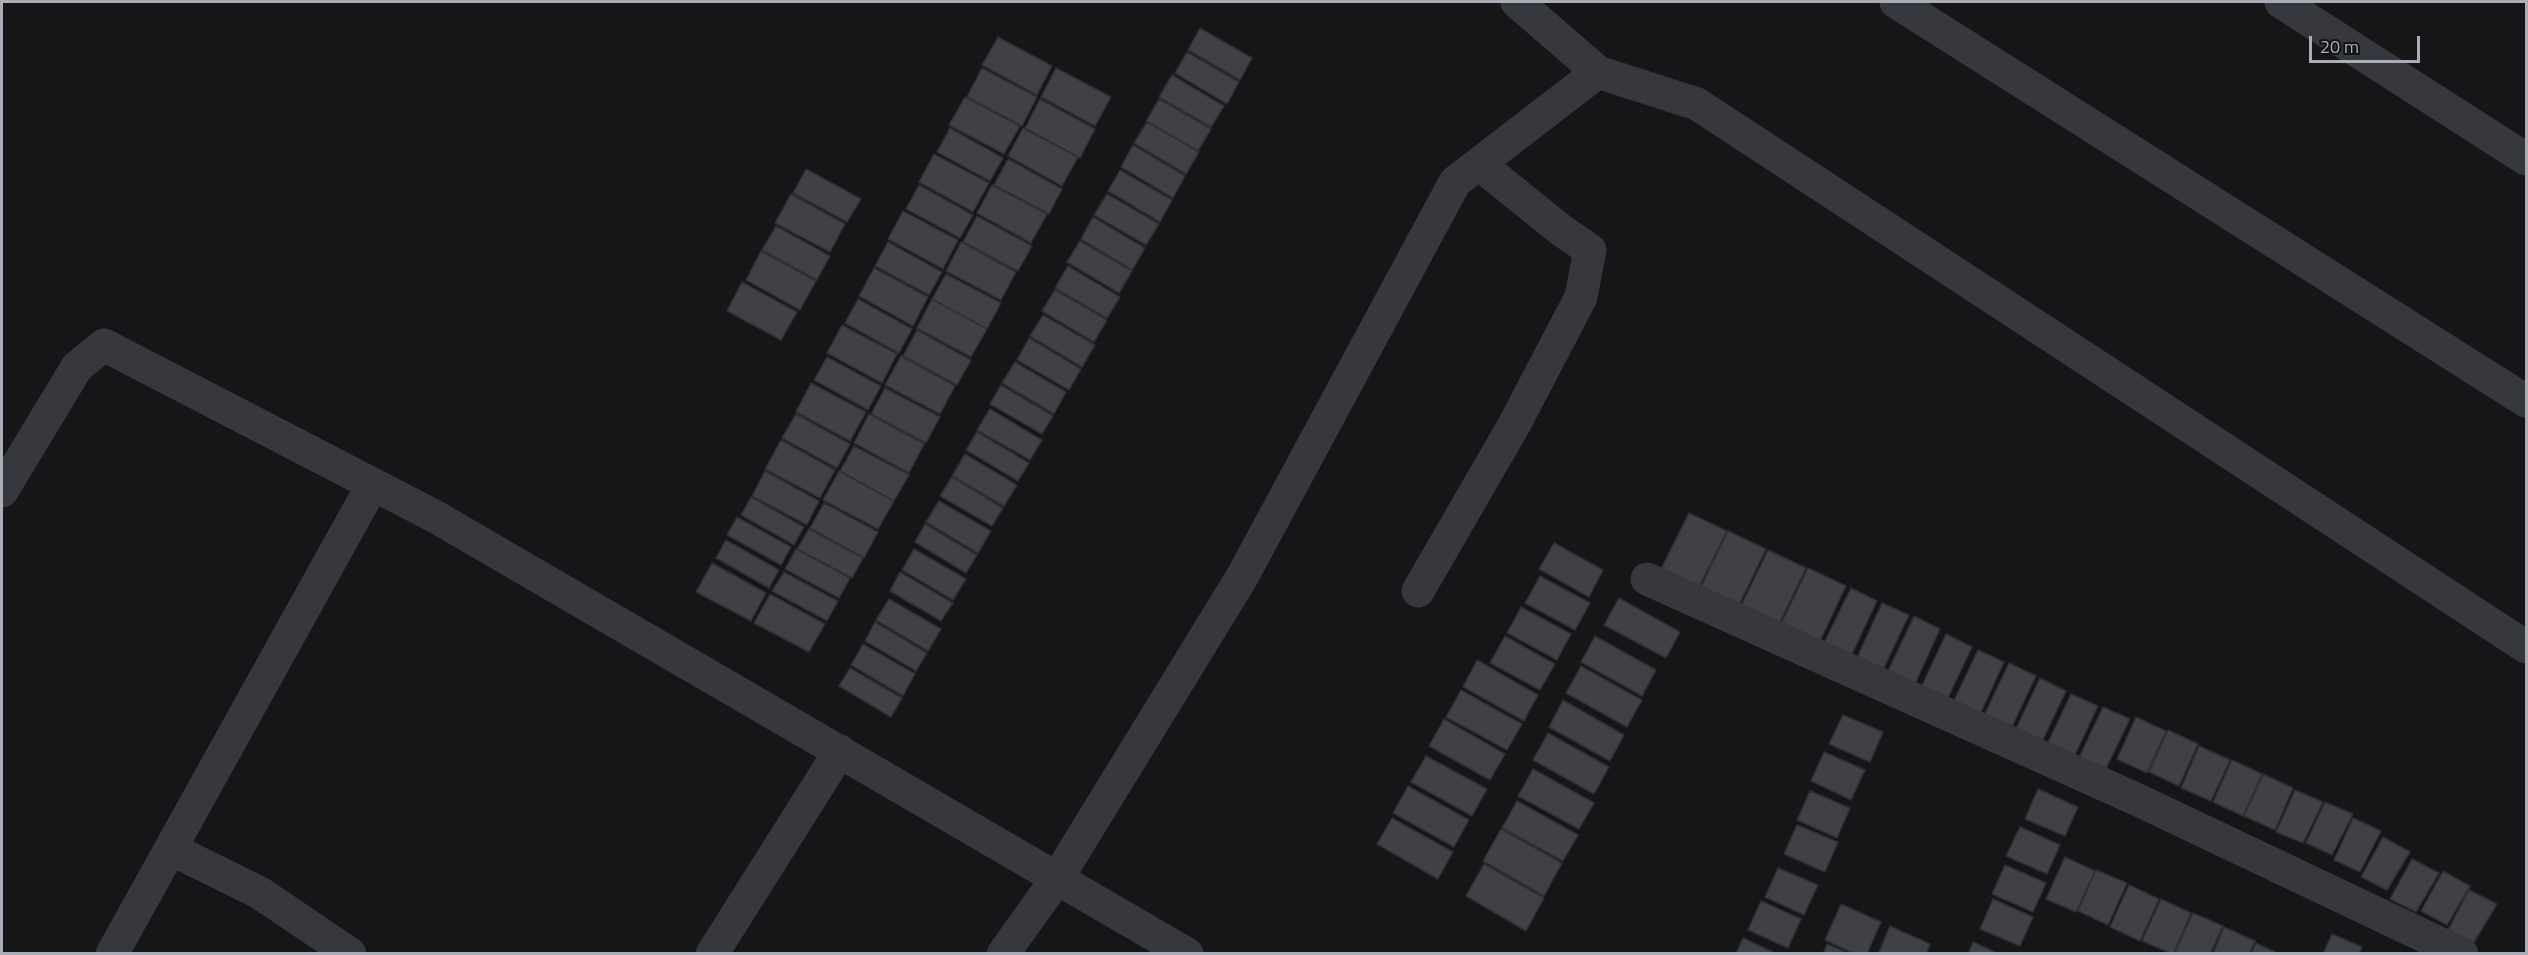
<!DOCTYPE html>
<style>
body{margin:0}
#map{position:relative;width:2528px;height:955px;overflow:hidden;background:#161618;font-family:"Titillium Web",sans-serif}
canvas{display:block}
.frame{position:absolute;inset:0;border:3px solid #a8adb8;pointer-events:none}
.scale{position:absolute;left:2309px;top:36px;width:111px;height:27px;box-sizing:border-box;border:3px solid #a8adb8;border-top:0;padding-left:8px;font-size:18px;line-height:21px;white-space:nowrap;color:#a8adb8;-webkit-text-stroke:4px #111113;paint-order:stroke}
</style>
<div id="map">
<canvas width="2528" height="955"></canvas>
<div class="frame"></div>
<div class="scale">20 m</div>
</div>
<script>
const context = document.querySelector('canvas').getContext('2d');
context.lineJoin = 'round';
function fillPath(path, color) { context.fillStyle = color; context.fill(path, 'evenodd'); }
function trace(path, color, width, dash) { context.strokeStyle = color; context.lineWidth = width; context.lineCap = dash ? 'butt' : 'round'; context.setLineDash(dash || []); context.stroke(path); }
const building = new Path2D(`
 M 1200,28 L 1252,58 L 1240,80 L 1188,50 Z
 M 998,37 L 1052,66 L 1037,95 L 982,65 Z
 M 1187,52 L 1239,82 L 1227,104 L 1175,73 Z
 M 982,68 L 1037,97 L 1022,126 L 967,97 Z
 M 1056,68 L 1111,97 L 1095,126 L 1041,97 Z
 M 1172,75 L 1224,106 L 1211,127 L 1159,97 Z
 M 965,97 L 1020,126 L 1004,154 L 949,125 Z
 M 1040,99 L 1095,129 L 1080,158 L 1025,128 Z
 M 1159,99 L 1211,129 L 1198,151 L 1146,121 Z
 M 1147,122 L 1199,152 L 1186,174 L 1134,143 Z
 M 950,128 L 1003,158 L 990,181 L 937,152 Z
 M 1023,128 L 1078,157 L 1062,186 L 1008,156 Z
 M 1133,145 L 1185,176 L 1173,198 L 1121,167 Z
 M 934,154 L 989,183 L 973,212 L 919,182 Z
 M 1008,159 L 1062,189 L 1049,214 L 994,185 Z
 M 806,169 L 861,199 L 847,222 L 793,193 Z
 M 1120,170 L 1172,200 L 1160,222 L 1108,191 Z
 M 919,185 L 973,215 L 960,238 L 906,209 Z
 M 992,185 L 1047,214 L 1031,243 L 977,213 Z
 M 791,194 L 845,224 L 830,252 L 775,223 Z
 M 1107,194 L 1159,224 L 1146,245 L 1094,215 Z
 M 903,211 L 958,240 L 943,269 L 888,239 Z
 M 977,216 L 1032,246 L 1018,271 L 963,242 Z
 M 1093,217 L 1145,248 L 1132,270 L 1081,239 Z
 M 776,226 L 830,256 L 817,280 L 762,250 Z
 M 1080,241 L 1132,271 L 1119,293 L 1067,262 Z
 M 888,242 L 942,272 L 929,295 L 875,266 Z
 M 961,242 L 1016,272 L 1001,300 L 946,271 Z
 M 761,251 L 816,281 L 800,310 L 746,280 Z
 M 1068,266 L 1120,297 L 1107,318 L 1055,288 Z
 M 874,268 L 928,297 L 913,326 L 859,296 Z
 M 946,274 L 1001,303 L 987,329 L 932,299 Z
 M 742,282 L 797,312 L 781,340 L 727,311 Z
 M 1055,290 L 1107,320 L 1094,342 L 1042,311 Z
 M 858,299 L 912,329 L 899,353 L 845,323 Z
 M 932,299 L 987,329 L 971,357 L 917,328 Z
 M 1043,315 L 1095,345 L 1082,367 L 1030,336 Z
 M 842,325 L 897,354 L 882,383 L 827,353 Z
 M 917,330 L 971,360 L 957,385 L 903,356 Z
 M 1029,338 L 1081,369 L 1069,390 L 1017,360 Z
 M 901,356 L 955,386 L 940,414 L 885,385 Z
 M 827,357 L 881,386 L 868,410 L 814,380 Z
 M 1015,362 L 1066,392 L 1054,414 L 1002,383 Z
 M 811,383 L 866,412 L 850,441 L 796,412 Z
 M 1001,385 L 1053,416 L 1042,434 L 990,404 Z
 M 885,388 L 940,417 L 926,443 L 871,414 Z
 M 990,409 L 1042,440 L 1030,460 L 977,430 Z
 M 796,414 L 850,444 L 837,468 L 782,438 Z
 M 869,414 L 924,444 L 909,473 L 854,443 Z
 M 977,432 L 1029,463 L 1018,481 L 966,450 Z
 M 781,440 L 835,470 L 820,498 L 765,469 Z
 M 854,446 L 909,475 L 894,501 L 840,471 Z
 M 965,454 L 1017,485 L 1004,506 L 952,476 Z
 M 765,471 L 819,501 L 807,525 L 752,496 Z
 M 839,471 L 894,501 L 878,529 L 823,500 Z
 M 952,477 L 1003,508 L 992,526 L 940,496 Z
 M 751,497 L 804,527 L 794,545 L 741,515 Z
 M 939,501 L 991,531 L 978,553 L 926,522 Z
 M 824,503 L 878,532 L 864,558 L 810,528 Z
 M 1689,513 L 1727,531 L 1699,587 L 1661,569 Z
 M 737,517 L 791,547 L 781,565 L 727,535 Z
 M 925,524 L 977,555 L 966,573 L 915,542 Z
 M 809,529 L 863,558 L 852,578 L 797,549 Z
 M 1728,531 L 1766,549 L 1739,605 L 1701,587 Z
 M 726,540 L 779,570 L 769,588 L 716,558 Z
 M 1554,543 L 1603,570 L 1589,597 L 1539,569 Z
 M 796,549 L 850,578 L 839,598 L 785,569 Z
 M 914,549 L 966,579 L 953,600 L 902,570 Z
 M 1768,550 L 1806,568 L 1779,624 L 1741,606 Z
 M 712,563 L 766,593 L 751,621 L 696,592 Z
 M 1808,568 L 1846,586 L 1819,643 L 1781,624 Z
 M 784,572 L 838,601 L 827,621 L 772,591 Z
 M 900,572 L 953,603 L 941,621 L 890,591 Z
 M 1540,576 L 1590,603 L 1575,630 L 1525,603 Z
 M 1851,588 L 1877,601 L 1850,658 L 1823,645 Z
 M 770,594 L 825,624 L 809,652 L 754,623 Z
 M 1619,598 L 1680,632 L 1666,658 L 1604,625 Z
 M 889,599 L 941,629 L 928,651 L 876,620 Z
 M 1882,603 L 1909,615 L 1882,672 L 1856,660 Z
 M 1521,607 L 1571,634 L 1557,660 L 1507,633 Z
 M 1914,616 L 1940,629 L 1914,686 L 1887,673 Z
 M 875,622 L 927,653 L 916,671 L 865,641 Z
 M 1946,634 L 1972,647 L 1945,704 L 1919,692 Z
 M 1505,636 L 1555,664 L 1540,690 L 1490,663 Z
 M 1595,636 L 1656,670 L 1642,696 L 1581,662 Z
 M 863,644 L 915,674 L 903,696 L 851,665 Z
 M 1978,650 L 2004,662 L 1978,719 L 1951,707 Z
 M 1477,660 L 1538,695 L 1524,721 L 1463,687 Z
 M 2009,663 L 2036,676 L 2009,733 L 1982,720 Z
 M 1581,666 L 1642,700 L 1627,727 L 1566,693 Z
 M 850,668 L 902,698 L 891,717 L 839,686 Z
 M 2040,678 L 2066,691 L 2039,748 L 2013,735 Z
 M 1461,690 L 1522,724 L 1507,750 L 1446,717 Z
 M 2071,694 L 2098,706 L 2071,763 L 2044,751 Z
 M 1563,700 L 1624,735 L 1610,761 L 1549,727 Z
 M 2103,707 L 2130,719 L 2102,777 L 2076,764 Z
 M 1843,715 L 1883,732 L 1870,762 L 1829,744 Z
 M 2136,717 L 2166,731 L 2147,773 L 2117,759 Z
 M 1444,719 L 1505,754 L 1490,780 L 1429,746 Z
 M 2168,730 L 2198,744 L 2179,786 L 2149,772 Z
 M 1548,733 L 1609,767 L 1594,794 L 1533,760 Z
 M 2199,746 L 2230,760 L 2211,801 L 2181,788 Z
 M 1824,752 L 1865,770 L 1851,800 L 1811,781 Z
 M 1426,756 L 1487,789 L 1472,816 L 1411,782 Z
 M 2232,760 L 2262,774 L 2243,816 L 2213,802 Z
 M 1533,769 L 1594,803 L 1579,829 L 1518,796 Z
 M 2263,774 L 2293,788 L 2275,830 L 2244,816 Z
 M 1408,786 L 1469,820 L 1454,847 L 1393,813 Z
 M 2038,789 L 2078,807 L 2065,836 L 2025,819 Z
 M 2295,790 L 2323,802 L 2303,843 L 2276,832 Z
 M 1810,791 L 1850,808 L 1837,838 L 1797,820 Z
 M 1517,801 L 1578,835 L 1563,861 L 1502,828 Z
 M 2325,802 L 2353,814 L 2332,855 L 2306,843 Z
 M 1392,818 L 1453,852 L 1438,879 L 1377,844 Z
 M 2353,818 L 2381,831 L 2360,872 L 2334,860 Z
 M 1797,825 L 1838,842 L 1825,872 L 1784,854 Z
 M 2020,827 L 2060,845 L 2047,874 L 2006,856 Z
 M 1501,829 L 1562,863 L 1544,896 L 1483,861 Z
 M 2383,837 L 2410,852 L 2387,890 L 2361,877 Z
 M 2065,857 L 2095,871 L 2076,912 L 2046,899 Z
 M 2412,859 L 2439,873 L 2416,912 L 2390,899 Z
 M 1484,864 L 1544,898 L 1526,931 L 1466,896 Z
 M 2005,865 L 2046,883 L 2033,912 L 1992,894 Z
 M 1778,868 L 1818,885 L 1804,915 L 1765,897 Z
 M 2096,870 L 2127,883 L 2108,925 L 2078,911 Z
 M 2443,871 L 2470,886 L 2447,925 L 2421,911 Z
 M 2129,885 L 2159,899 L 2140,941 L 2110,927 Z
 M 2469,890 L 2497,904 L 2473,944 L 2448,930 Z
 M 1993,899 L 2033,917 L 2020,946 L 1980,929 Z
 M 2161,899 L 2191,913 L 2173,954 L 2142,941 Z
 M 1761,901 L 1801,919 L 1788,948 L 1748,930 Z
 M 1841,904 L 1881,922 L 1867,954 L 1855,954 L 1825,940 Z
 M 2193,913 L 2223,926 L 2210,954 L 2174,954 Z
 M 1890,926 L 1930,944 L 1926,954 L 1878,954 Z
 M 2224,927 L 2255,941 L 2249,954 L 2213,954 Z
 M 2332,934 L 2362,947 L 2359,954 L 2323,954 Z
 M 1743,938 L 1777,954 L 1736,954 Z
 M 1973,942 L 1999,954 L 1968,954 Z
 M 2256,943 L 2279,954 L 2251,954 Z
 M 1827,944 L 1850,954 L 1823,954 Z`);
fillPath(building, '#404145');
trace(building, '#303034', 1.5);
trace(new Path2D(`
 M 1517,2 L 1598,72
 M 1896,2 L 2526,401
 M 2281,2 L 2526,159
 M 2,491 L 77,367 L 104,345 L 436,517 L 1187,954
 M 1647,579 L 2138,800 L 2462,954
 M 1418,591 L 1514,425 L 1581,297 L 1590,250 L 1561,230 L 1479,164
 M 171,849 L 260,893 L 350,954
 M 112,954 L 373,484
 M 712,954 L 840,751
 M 1003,954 L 1058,877 L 1242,577 L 1455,182 L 1598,72 L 1697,104 L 2526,647`), '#37383d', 33);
</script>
